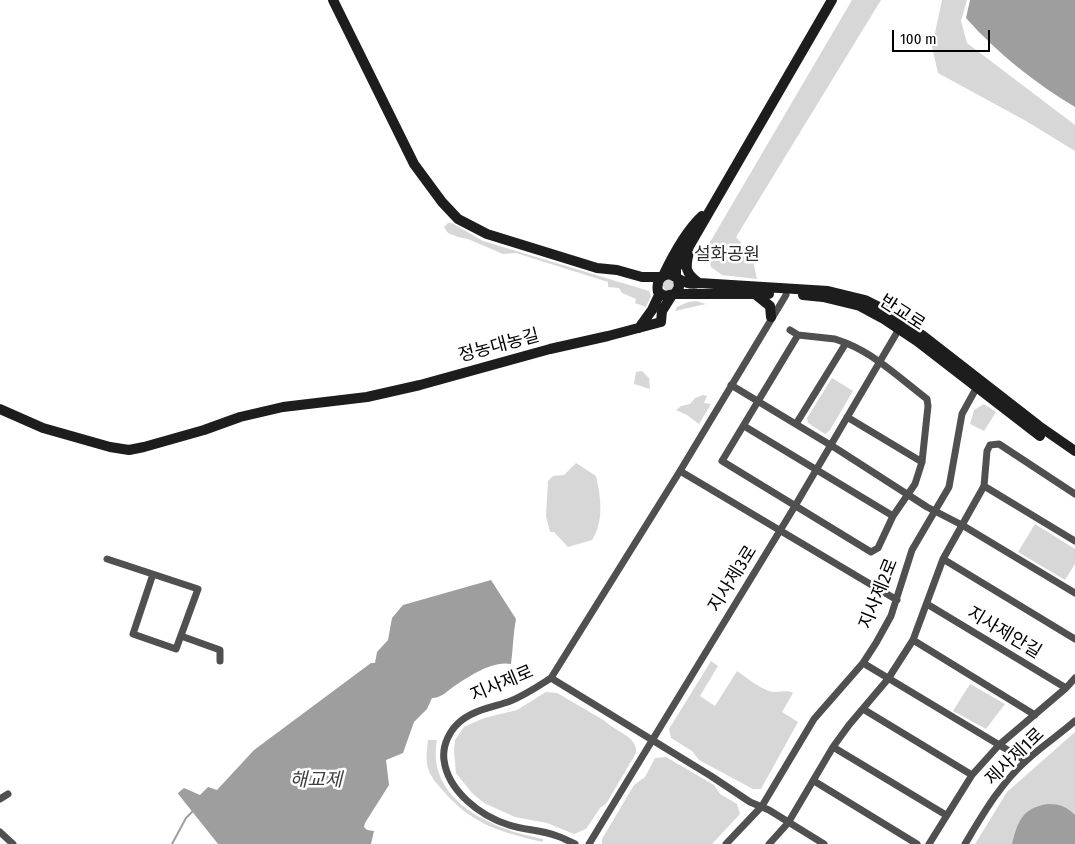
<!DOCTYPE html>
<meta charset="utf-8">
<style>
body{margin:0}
#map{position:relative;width:1075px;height:844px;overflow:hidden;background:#fff;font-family:"Fira Sans Condensed",sans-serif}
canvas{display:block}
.scale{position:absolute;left:892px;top:30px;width:98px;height:22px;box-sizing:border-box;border:2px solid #000;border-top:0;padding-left:6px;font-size:15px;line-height:18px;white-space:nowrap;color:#000;-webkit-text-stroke:4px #fff;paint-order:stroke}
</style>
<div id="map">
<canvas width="1075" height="844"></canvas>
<div class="scale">100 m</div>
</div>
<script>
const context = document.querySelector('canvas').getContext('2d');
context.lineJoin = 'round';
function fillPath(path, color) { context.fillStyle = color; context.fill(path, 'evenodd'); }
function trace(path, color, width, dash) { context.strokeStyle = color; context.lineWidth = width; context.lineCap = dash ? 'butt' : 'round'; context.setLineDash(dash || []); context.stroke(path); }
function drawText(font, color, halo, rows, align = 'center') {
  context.font = font + ' "Fira Sans Condensed","Noto Sans KR",sans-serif'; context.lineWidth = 5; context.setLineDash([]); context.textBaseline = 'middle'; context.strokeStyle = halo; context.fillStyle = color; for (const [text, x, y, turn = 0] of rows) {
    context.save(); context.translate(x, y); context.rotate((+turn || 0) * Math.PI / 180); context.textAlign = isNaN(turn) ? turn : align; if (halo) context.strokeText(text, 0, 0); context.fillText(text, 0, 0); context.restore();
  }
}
fillPath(new Path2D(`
 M 852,0 L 881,0 L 736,237 L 752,256 L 757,279 L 722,275 L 711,267 L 706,249 Z
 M 942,0 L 967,0 L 961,21 L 967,43 L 1075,125 L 1075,151 L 1026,121 L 938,73 L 932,47 Z
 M 448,223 L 452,223 L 483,241 L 649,291 L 651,296 L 646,307 L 635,303 L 636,299 L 622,293 L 619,288 L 608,287 L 608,282 L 516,253 L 503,254 L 468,239 L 458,237 L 448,233 L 444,227 Z
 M663 285a6 6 0 1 1 12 0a6 6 0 1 1-12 0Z
 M 696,301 L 706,304 L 675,311 L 677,307 L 688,302 Z
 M 642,371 L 649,378 L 650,389 L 634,384 L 636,372 Z
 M 832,378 L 853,391 L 830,430 L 825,434 L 808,423 L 807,418 Z
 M 703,395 L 707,396 L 704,403 L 711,404 L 699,424 L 687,415 L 676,410 L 681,406 L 690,404 L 695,398 Z
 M 984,404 L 996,412 L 984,431 L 970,424 L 974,410 Z
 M 576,463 L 596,476 C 601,497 604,522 592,540 L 568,547 L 554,532 L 550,532 L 546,516 L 548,481 L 553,476 L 564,475 Z
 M 1035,524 L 1075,549 L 1075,564 L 1065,580 L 1018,552 Z
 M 711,661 L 718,666 L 700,696 L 715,706 L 737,671 C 747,678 758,687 769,691 C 777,694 785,689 793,693 L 782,712 L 798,722 L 761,789 L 753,789 L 699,760 L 692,751 L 671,738 L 669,729 Z
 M 970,684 L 1005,704 L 986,729 L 953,711 Z
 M 546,692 L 557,693 L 605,721 C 615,732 638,736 636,753 L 606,804 L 600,808 L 586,829 L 574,834 L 547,823 L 515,817 L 484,803 L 472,793 L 456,773 L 454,752 L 455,740 L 464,727 L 484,718 L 517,710 Z
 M 1075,732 L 1075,844 L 975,844 L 1007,792 Z
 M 428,740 L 437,740 C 428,787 467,815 506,829 C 518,834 531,836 543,839 L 543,842 C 501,832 475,826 445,793 C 439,786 432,779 429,771 C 425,762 427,750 428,740 Z
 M 666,757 L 714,785 L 720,794 L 737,804 L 740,814 L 712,844 L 602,844 L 602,839 L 634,785 L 645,777 L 655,758 Z`), '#d7d7d7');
fillPath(new Path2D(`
 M 970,0 L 1075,0 L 1075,107 C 1035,83 997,53 966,18 Z
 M 491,580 L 516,619 C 513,634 513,649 511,664 C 492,660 468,677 453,687 C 446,692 441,698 432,698 L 427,709 L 414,722 L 403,753 L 386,760 L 389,785 L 365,823 L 364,827 L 367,830 L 374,831 L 371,844 L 218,844 L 179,795 L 178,793 L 184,788 L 200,795 L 208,787 L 217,790 L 254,750 L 371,663 L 375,663 L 377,652 L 388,640 L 392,618 L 403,605 Z
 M 1048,804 C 1060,804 1067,807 1075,815 L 1075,844 L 1012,844 C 1018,821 1022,808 1048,804 Z`), '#9e9e9e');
trace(new Path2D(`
 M 172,844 L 186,818 L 192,812`), '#9e9e9e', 2);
trace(new Path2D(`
 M 790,330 L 798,335 L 835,339 L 846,343
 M 731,385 L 837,449 L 927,507 L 962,525 L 1075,593
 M 847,417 L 922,462
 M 796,424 L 846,343 C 876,355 901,379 927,399 L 928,406 L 922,462 L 915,484 L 893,516 L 878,548 L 871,552 L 722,461 L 798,335
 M 744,426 L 893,516
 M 680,471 L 897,600
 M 984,486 L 1075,541
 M 107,559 L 198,589 L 176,649 L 133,634 L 153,574
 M 943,559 L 1075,639
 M 927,604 L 1066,688
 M 181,636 L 220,650 L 220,661
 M 913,640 L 1035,715
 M 863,663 L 1026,761
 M 551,678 L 711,776 L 750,802 L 769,810 L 824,844
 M 863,709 L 972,775
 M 833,747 L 946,815
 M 814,781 L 917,844
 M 0,799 L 8,794
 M 0,832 L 13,844
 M 575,844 C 569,841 563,838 557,836 C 542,830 524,830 509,825 C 480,816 448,791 444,760 C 442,745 450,729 462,720 C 475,710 492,707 508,702 C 524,696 537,687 551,678 L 680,471 L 786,295
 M 589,844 L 795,506 L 899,329
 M 726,844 L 762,806 L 814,719 L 863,663 L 876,643 L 891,616 L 912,550 L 949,487 L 962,414 L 978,385
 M 769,844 L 788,823 L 833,747 L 849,725 L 888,679 L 913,640 L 943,559 L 984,486 L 987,451 L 990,445 L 999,444 L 1075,494
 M 929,844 L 972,775 L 999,745 L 1066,688 L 1075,678
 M 965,844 C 983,814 1000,784 1027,760 C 1042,746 1059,735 1075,721`), '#505050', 7);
trace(new Path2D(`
 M 333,0 L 414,164 L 442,202 L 458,219 L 487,234 L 597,268 L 617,270 L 642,277 L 661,277
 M 689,252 C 685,268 685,273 699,283
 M 663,276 C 672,257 686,231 702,216
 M 676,277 L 676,269 L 832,0
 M 678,279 L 679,287 L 675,294 L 665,296 L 658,292 C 656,282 660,275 670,274 C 680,279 687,286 699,283 L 828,291 L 865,300 L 889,312 L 922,335 L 1039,426 L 1075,451
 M 675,294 L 769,294
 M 755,294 L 770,306 L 771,317
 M 803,295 L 823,297 L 860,306 L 884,319 L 917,341 L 1040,436
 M 639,328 L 652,310 L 660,293
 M 0,409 L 43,428 L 110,447 L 129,450 L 144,447 L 204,430 L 240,417 L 283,407 L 367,397 L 420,385 L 550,349 L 608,336 L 661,322 L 662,311 L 672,295`), '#1d1d1d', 10);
drawText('18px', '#2e2e2e', '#fff', [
 ["설화공원",727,255]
]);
drawText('18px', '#000', '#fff', [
 ["반교로",902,313,33],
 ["정농대농길",499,346,-15],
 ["지사제3로",733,579,-58],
 ["지사제2로",879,594,-68],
 ["지사제안길",1004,633,31],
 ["지사제로",502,684,-23],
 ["제사제1로",1015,757,-44]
]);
drawText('italic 19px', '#3f3f3f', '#fff', [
 ["해교제",316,781]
]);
</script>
